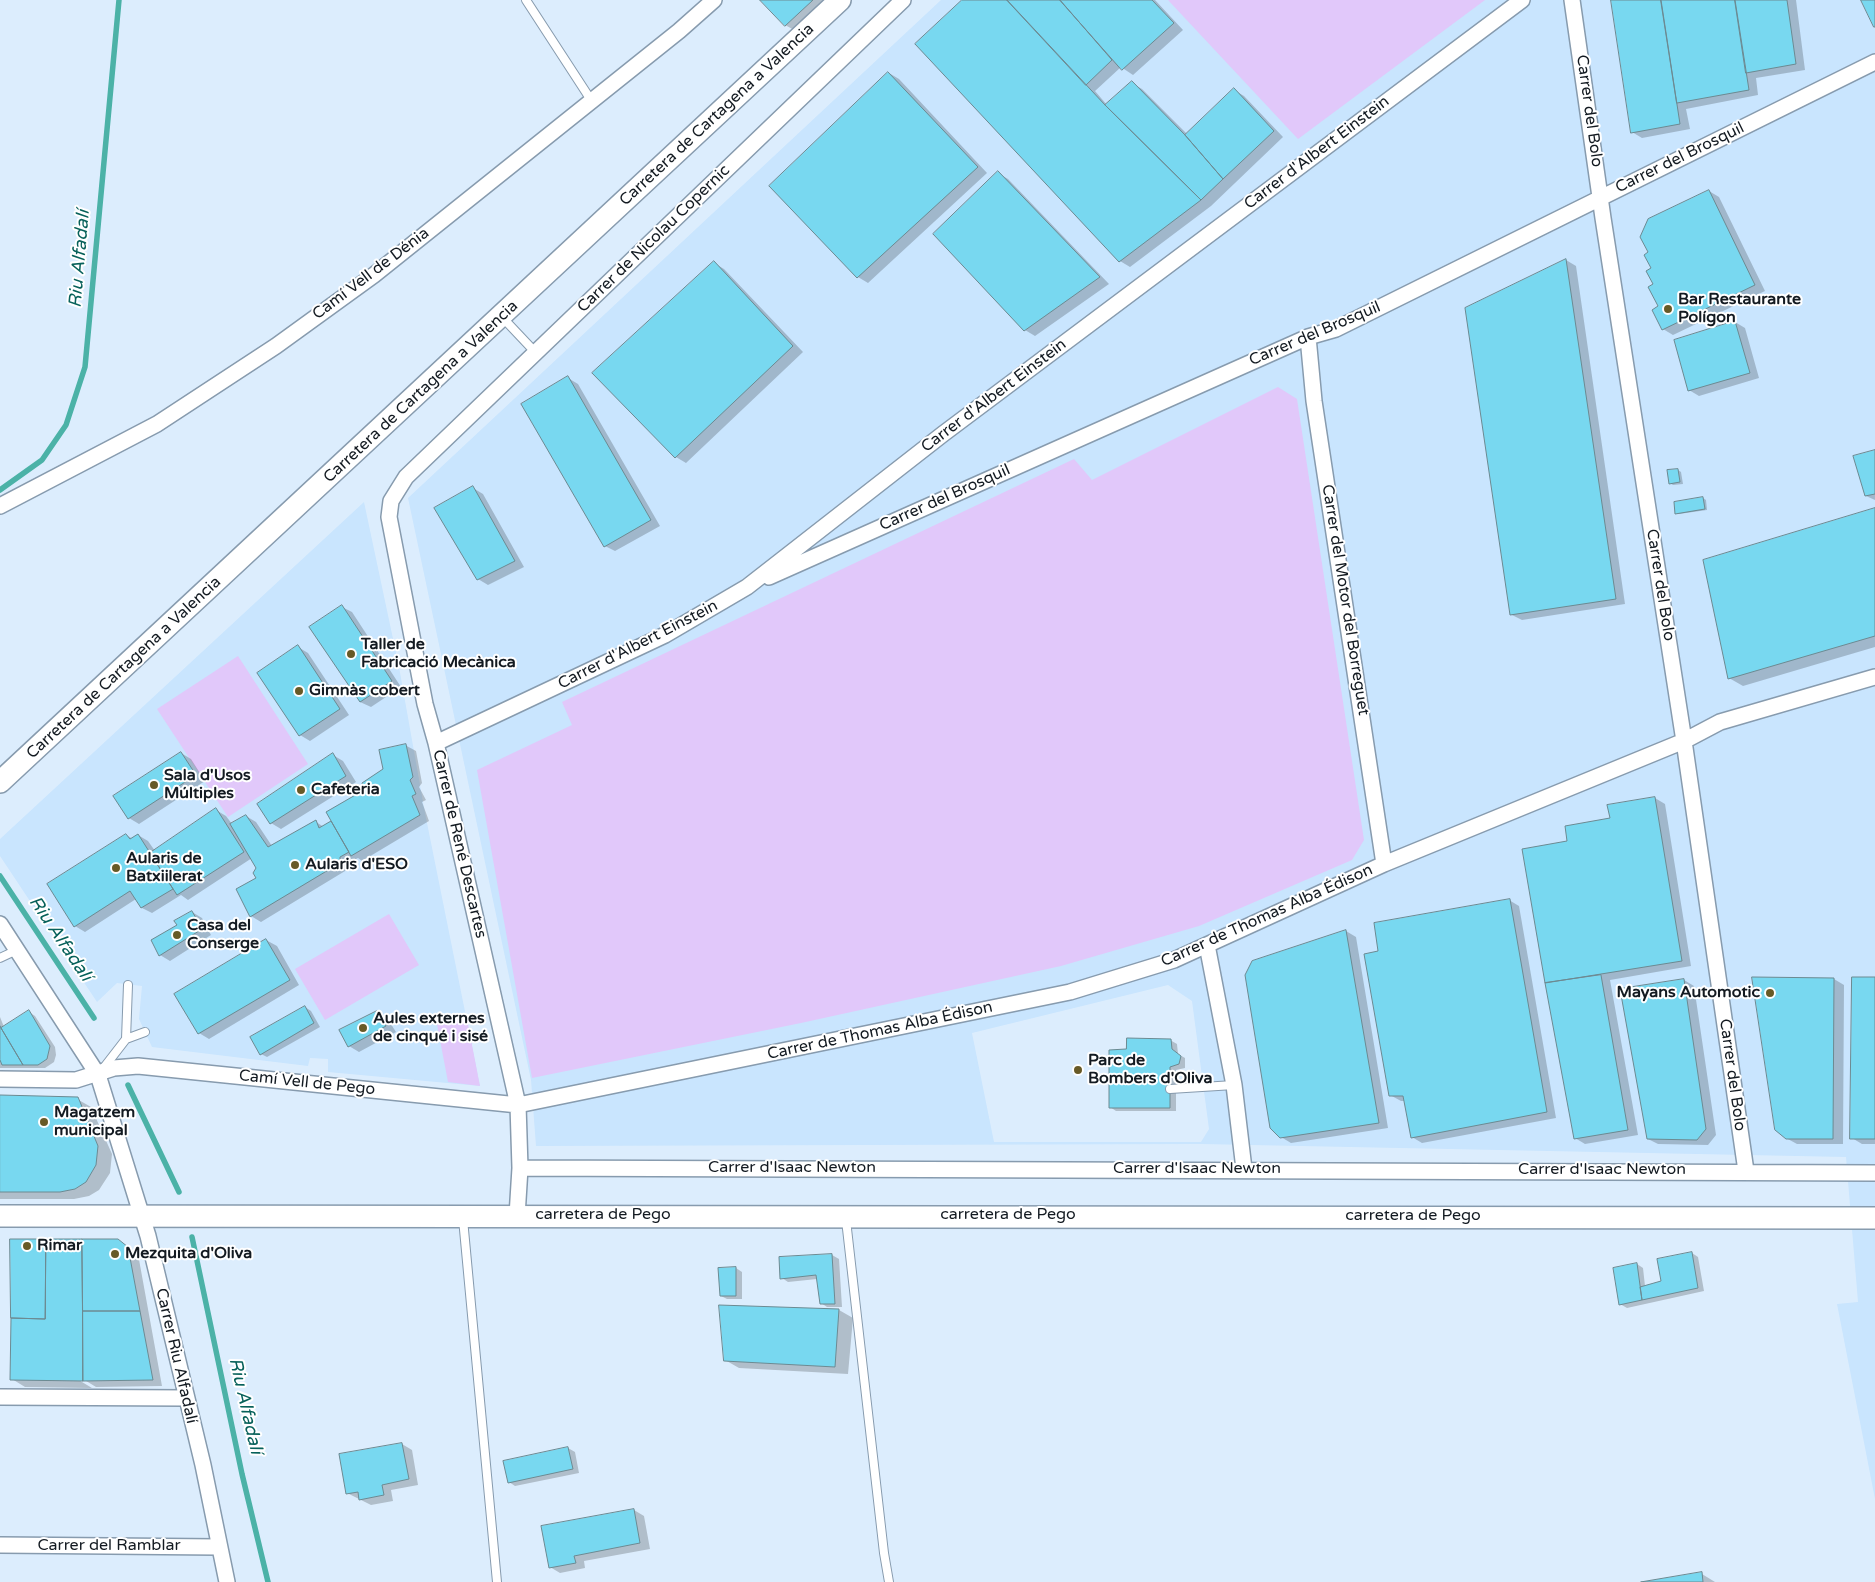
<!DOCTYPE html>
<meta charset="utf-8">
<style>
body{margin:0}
canvas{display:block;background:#dcedfd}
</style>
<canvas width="1875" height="1582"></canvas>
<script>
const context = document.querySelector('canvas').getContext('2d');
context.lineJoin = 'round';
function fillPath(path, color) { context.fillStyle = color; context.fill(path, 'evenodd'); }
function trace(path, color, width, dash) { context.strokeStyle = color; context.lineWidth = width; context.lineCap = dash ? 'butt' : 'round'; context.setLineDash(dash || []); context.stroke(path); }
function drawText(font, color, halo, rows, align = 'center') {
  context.font = font + ' "Varela Round",sans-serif'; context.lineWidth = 4; context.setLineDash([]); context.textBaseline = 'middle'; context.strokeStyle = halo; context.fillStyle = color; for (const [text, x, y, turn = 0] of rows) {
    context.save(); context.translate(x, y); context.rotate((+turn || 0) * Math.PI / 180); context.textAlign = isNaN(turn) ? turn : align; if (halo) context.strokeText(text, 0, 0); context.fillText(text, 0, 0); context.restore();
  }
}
fillPath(new Path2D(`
 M 941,0 L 1875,0 L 1875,1499 L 1837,1304 L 1858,1302 L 1846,1157 L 1201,1144 L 536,1146 L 531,1080 L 408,498 ZM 1168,985 L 1192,1001 L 1209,1129 L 1201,1142 L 994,1142 L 972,1033 Z
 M 364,502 L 399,667 L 425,813 L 480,1086 L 328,1072 L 328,1059 L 310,1058 L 308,1066 L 152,1047 L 139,1019 L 142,986 L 117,983 L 97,1002 L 0,856 L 0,839 Z`), '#c9e5fe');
fillPath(new Path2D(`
 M 1168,0 L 1485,0 L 1298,139 Z
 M 1278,387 L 1297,399 L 1364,840 L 1352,860 L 1199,926 L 1061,966 L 801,1023 L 532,1078 L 477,770 L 572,725 L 562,702 L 1074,459 L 1092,480 Z
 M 238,656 L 308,764 L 228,817 L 157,709 Z
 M 389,914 L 419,965 L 325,1020 L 295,969 Z
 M 466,1014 L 480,1086 L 448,1082 L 436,1019 Z`), '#e1c8fa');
fillPath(new Path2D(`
 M 762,0 L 829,0 L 796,31 L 785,25 Z
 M 964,0 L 1155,0 L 1183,30 L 1133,75 L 1121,67 L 1095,91 L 1107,105 L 1132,83 L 1142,89 L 1187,134 L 1234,90 L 1244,96 L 1283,137 L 1211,206 L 1130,267 L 1120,261 Z
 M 1613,0 L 1796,0 L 1805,70 L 1756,78 L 1758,95 L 1686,109 L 1690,129 L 1642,138 L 1632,132 Z
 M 889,73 L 899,79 L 987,173 L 868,283 L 858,277 Z
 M 998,173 L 1008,179 L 1109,284 L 1035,336 L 1025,330 Z
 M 1709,191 L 1719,197 L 1765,291 L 1673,335 L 1663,329 L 1650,253 Z
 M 1566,260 L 1576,266 L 1625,604 L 1522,620 L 1512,615 Z
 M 714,263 L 724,269 L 803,352 L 686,463 L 676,457 Z
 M 1735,322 L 1745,328 L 1759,378 L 1699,396 L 1689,390 Z
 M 568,378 L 578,384 L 660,526 L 615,551 L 605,546 Z
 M 1875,451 L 1875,500 L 1866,496 Z
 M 1678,470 L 1681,472 L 1683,484 L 1673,485 L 1670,483 Z
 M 473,488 L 483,494 L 524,567 L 488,585 L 478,579 Z
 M 1703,498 L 1706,500 L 1707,510 L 1679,514 L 1677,513 Z
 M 1875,509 L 1875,647 L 1743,686 L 1729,678 Z
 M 342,607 L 352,612 L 401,687 L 371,707 L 360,702 Z
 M 298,647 L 308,653 L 349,715 L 310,741 L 300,735 Z
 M 405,745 L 416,751 L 422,783 L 419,787 L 426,800 L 422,802 L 429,821 L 362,861 L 358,858 L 350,862 L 350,868 L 261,922 L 251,916 L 258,868 L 252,858 L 188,900 L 181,895 L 152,913 L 142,908 L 136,899 L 85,932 L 75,926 L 126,835 L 133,839 L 138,835 L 148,841 L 155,851 L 216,810 L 226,816 L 232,824 L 246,816 L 256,822 L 272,846 L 316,822 L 324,827 L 333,822 L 366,791 Z
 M 181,753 L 191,759 L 205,781 L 139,824 L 129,818 Z
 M 333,755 L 343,761 L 356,782 L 281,829 L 271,823 Z
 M 1655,798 L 1665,804 L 1691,966 L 1610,980 L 1638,1135 L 1585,1144 L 1575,1138 L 1523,850 L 1568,842 L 1611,819 L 1609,806 Z
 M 1509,900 L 1519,906 L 1556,1118 L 1422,1143 L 1412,1137 L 1405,1101 L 1401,1101 L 1390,1095 L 1379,952 Z
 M 192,912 L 202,918 L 211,935 L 170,961 L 160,955 L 178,926 Z
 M 1346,931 L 1356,937 L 1388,1128 L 1291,1143 L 1281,1137 Z
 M 266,940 L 277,946 L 299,985 L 209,1039 L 199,1033 Z
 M 1875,978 L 1875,1144 L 1862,1144 L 1852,1138 Z
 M 1834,979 L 1844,985 L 1843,1144 L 1797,1144 L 1786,1138 Z
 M 1684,980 L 1694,986 L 1716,1135 L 1708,1145 L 1658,1144 L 1648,1139 Z
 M 305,1007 L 311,1011 L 320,1027 L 267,1057 L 261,1054 Z
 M 29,1012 L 35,1016 L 55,1047 L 56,1055 L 54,1062 L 45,1068 L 0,1068 L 0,1017 L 4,1027 Z
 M 377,1012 L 387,1018 L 396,1032 L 359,1052 L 349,1046 Z
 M 1170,1040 L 1177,1044 L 1178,1054 L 1185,1058 L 1185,1068 L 1176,1070 L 1176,1111 L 1116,1111 L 1110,1107 L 1127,1050 Z
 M 0,1096 L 77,1099 L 91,1107 L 112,1154 L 110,1173 L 99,1190 L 89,1196 L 74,1199 L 0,1199 Z
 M 117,1240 L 138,1254 L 162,1386 L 96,1387 L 78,1376 L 77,1379 L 92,1388 L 25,1387 L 12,1379 L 82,1241 Z
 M 1692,1253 L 1698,1257 L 1704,1291 L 1627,1308 L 1620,1304 L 1637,1264 L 1643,1268 L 1645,1286 L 1663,1281 Z
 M 832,1255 L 839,1259 L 842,1307 L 827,1307 L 821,1303 L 817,1279 L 788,1282 L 782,1278 L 780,1258 Z
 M 736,1268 L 742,1272 L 742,1299 L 727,1299 L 721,1296 Z
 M 720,1306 L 839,1310 L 853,1318 L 848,1374 L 739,1368 L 725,1360 Z
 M 402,1444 L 412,1450 L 418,1485 L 391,1490 L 393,1501 L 371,1505 L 347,1493 Z
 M 568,1448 L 575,1452 L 579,1473 L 515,1486 L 509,1482 Z
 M 634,1510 L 644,1516 L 650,1549 L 584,1561 L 585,1568 L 560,1573 L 550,1567 Z
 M 1702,1574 L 1715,1582 L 1649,1582 Z`), '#0003');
trace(new Path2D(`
 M 0,490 L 42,460 L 66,425 L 85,367 L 119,0
 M 0,876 L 94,1018
 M 128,1085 L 179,1192
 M 192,1237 L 242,1474 L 268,1582`), '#4bb2a7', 5.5);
const building = new Path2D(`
 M 760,0 L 813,0 L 785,26 Z
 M 962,0 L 1007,0 L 1105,105 L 1201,200 L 1119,262 L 915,44 Z
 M 1007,0 L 1060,0 L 1112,60 L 1086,85 Z
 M 1060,0 L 1152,0 L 1174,23 L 1122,70 Z
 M 1611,0 L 1661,0 L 1680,124 L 1631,133 Z
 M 1661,0 L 1735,0 L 1749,90 L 1677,103 Z
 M 1735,0 L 1787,0 L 1796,64 L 1746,73 Z
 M 1861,0 L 1875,0 L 1875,27 L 1874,27 Z
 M 888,72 L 978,167 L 857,278 L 769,186 Z
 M 1132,81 L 1185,135 L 1223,179 L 1201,200 L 1105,105 Z
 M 1234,88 L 1274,131 L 1223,179 L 1185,135 Z
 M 998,171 L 1100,277 L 1024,331 L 933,234 Z
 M 1709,190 L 1755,285 L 1662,330 L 1652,310 L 1658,306 L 1648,287 L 1653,284 L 1646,271 L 1651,268 L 1644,255 L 1648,252 L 1640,237 L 1648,219 Z
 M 1566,259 L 1616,599 L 1510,615 L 1465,308 Z
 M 714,261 L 793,346 L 675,458 L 592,373 Z
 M 1735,321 L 1750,373 L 1688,391 L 1674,340 Z
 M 568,376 L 651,520 L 604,547 L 521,404 Z
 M 1875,450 L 1875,494 L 1865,496 L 1853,456 Z
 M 1678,469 L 1680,482 L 1669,484 L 1667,470 Z
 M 473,486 L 515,561 L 477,580 L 434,508 Z
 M 1703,497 L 1705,509 L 1675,514 L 1674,502 Z
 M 1875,508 L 1875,636 L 1728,679 L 1703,560 Z
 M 342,605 L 392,681 L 360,702 L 309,627 Z
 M 298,645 L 340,709 L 299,736 L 257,673 Z
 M 406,744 L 413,777 L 410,780 L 416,794 L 412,796 L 420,815 L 351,856 L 326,812 L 364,790 L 362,783 L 383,769 L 379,750 Z
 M 181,752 L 196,775 L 128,819 L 113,796 Z
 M 333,753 L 346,776 L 270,824 L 257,804 Z
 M 1655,797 L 1682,961 L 1545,983 L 1522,849 L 1567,841 L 1565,826 L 1610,818 L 1607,805 Z
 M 216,808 L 244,852 L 177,895 L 150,853 Z
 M 246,815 L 268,847 L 316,820 L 319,828 L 331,821 L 349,852 L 340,857 L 340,863 L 250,917 L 236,889 L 256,878 L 253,873 L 256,868 L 230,824 Z
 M 126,834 L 130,839 L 138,834 L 173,889 L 141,908 L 130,891 L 74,927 L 47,884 Z
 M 1510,899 L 1547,1112 L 1411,1138 L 1403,1096 L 1389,1096 L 1364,954 L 1378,951 L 1374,923 Z
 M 192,911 L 202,929 L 159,956 L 151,940 L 177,925 L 174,921 Z
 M 1346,930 L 1379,1123 L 1280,1138 L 1270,1128 L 1245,975 L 1252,961 Z
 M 266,939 L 290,980 L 198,1034 L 174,994 Z
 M 1601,975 L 1628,1130 L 1574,1139 L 1545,983 Z
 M 1752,977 L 1834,978 L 1833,1139 L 1786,1139 L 1775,1130 Z
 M 1852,977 L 1875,977 L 1875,1139 L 1850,1139 Z
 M 1684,979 L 1706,1129 L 1697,1140 L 1647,1139 L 1620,989 Z
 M 305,1006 L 314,1023 L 260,1055 L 250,1037 Z
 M 29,1010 L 50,1046 L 47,1059 L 38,1065 L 23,1065 L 1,1028 Z
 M 377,1011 L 386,1026 L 348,1047 L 339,1030 Z
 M 0,1026 L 1,1028 L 23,1065 L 2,1065 L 0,1060 Z
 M 1127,1038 L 1171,1039 L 1172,1049 L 1181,1056 L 1179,1064 L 1170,1067 L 1170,1108 L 1109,1108 L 1109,1050 L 1126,1049 Z
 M 0,1095 L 78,1097 L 98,1146 L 96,1165 L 86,1182 L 75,1189 L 60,1192 L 0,1192 Z
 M 10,1239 L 46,1239 L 45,1319 L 11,1318 Z
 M 46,1239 L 82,1239 L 83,1381 L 10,1380 L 11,1318 L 45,1319 Z
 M 82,1239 L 118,1239 L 128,1247 L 140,1311 L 83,1311 Z
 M 1692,1252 L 1698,1288 L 1642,1300 L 1640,1287 L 1661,1281 L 1657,1259 Z
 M 832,1254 L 835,1304 L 820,1304 L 816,1275 L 780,1279 L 779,1257 Z
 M 1637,1263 L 1642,1300 L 1619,1305 L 1613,1268 Z
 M 736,1267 L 736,1296 L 720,1296 L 718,1268 Z
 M 719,1305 L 839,1309 L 835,1367 L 724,1361 Z
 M 83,1311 L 140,1311 L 153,1380 L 83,1381 Z
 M 402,1443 L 409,1479 L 382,1485 L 384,1495 L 359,1500 L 358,1492 L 346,1494 L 339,1454 Z
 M 568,1447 L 573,1469 L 508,1483 L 503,1461 Z
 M 634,1509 L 640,1543 L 574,1556 L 576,1563 L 549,1568 L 541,1526 Z
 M 1702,1572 L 1703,1582 L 1641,1582 Z`);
fillPath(building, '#78d8f0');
trace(building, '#6c8a92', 1);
const lane = new Path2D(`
 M 526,0 L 591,100
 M 502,317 L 536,353
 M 0,958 L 17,950
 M 126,1039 L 145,1032
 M 102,1070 L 126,1039 L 128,985
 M 1170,1089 L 1234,1085
 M 463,1219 L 497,1582
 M 846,1220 L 884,1553 L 889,1582`);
const street = new Path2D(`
 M 1572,0 L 1603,218 L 1684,741 L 1746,1171
 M 1308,337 L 1314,401 L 1384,864
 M 0,506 L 157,424 L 276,346 L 374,275 L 679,31 L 714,0
 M 769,577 L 1308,337 L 1336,329 L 1875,62
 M 436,743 L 665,635 L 747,587 L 943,434 L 1522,0
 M 0,924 L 98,1075 L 148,1236 L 203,1465 L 227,1582
 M 1207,945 L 1234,1085 L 1244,1169
 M 0,1079 L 76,1080 L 114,1068 L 138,1066 L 518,1105 L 1070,992 L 1174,960 L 1384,864 L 1684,741 L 1720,722 L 1875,677
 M 520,1168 L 1875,1173
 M 517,1216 L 520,1168 L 518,1105 L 436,743 L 425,704 L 389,517 L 391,501 L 406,477 L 903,0
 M 0,1397 L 186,1398
 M 0,1545 L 218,1547`);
const secondary = new Path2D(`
 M 0,782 L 840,0
 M 0,1216 L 1875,1218`);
trace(lane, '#879bae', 10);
trace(street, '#879bae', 18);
trace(secondary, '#879bae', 24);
trace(lane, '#fff', 8);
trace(street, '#fff', 15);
trace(secondary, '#fff', 21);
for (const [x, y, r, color] of [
 [1668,309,5,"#675a27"],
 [351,654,5,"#675a27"],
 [299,691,5,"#675a27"],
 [154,785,5,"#675a27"],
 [301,790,5,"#675a27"],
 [295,865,5,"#675a27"],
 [116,868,5,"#675a27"],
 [177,935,5,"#675a27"],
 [1770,993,5,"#675a27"],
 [363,1028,5,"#675a27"],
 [1078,1070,5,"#675a27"],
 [44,1122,5,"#675a27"],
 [27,1246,5,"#675a27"],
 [115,1254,5,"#675a27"]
]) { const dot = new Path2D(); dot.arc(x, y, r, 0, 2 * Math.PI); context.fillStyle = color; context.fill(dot); trace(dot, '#fff', 2); }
drawText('16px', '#131a21', '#fff', [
 ["Carrer del Bolo",1589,111,82],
 ["Carretera de Cartagena a Valencia",717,115,-43],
 ["Carrer d'Albert Einstein",1317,153,-37],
 ["Carrer del Brosquil",1680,158,-26],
 ["Carrer de Nicolau Copernic",654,239,-44],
 ["Camí Vell de Dénia",371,274,-37],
 ["Carrer del Brosquil",1315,334,-23],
 ["Carretera de Cartagena a Valencia",421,392,-43],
 ["Carrer d'Albert Einstein",994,396,-37],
 ["Carrer del Brosquil",945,498,-24],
 ["Carrer del Bolo",1660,585,81],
 ["Carrer del Motor del Borreguet",1345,600,81],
 ["Carrer d'Albert Einstein",638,645,-27],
 ["Carretera de Cartagena a Valencia",124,668,-43],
 ["Carrer de René Descartes",459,844,77],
 ["Carrer de Thomas Alba Édison",1267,916,-24],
 ["Carrer de Thomas Alba Édison",880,1031,-12],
 ["Carrer del Bolo",1732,1075,82],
 ["Camí Vell de Pego",307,1083,6],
 ["Carrer d'Isaac Newton",792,1168],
 ["Carrer d'Isaac Newton",1197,1169],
 ["Carrer d'Isaac Newton",1602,1170],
 ["carretera de Pego",603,1215],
 ["carretera de Pego",1008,1215],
 ["carretera de Pego",1413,1216],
 ["Carrer Riu Alfadalí",176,1356,77],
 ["Carrer del Ramblar",109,1546]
]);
drawText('bold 16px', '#131a21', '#fff', [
 ["Bar Restaurante",1678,300],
 ["Polígon",1678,318],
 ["Taller de",361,645],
 ["Fabricació Mecànica",361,663],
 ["Gimnàs cobert",309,691],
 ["Sala d'Usos",164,776],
 ["Múltiples",164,794],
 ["Cafeteria",311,790],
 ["Aularis de",126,859],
 ["Batxiilerat",126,877],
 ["Aularis d'ESO",305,865],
 ["Casa del",187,926],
 ["Conserge",187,944],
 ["Mayans Automotic",1760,993,"right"],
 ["Aules externes",373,1019],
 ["de cinqué i sisé",373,1037],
 ["Parc de",1088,1061],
 ["Bombers d'Oliva",1088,1079],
 ["Magatzem",54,1113],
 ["municipal",54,1131],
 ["Rimar",37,1246],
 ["Mezquita d'Oliva",125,1254]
], 'left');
drawText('italic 18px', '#07615a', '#fff', [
 ["Riu Alfadalí",80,259,-85],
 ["Riu Alfadalí",60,939,56],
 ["Riu Alfadalí",245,1406,77]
]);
</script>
